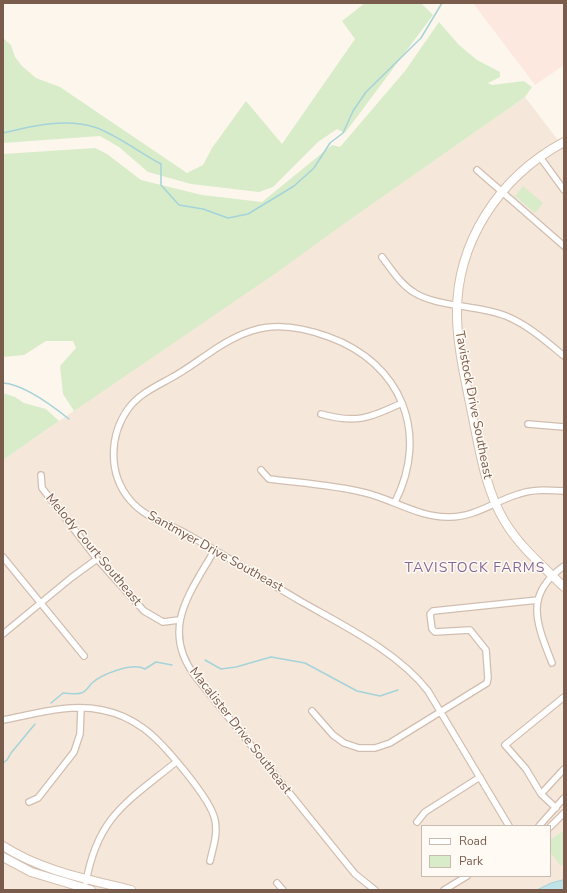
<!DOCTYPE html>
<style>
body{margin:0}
#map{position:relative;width:567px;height:893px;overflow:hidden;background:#fdf6ec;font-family:"Nunito Sans",sans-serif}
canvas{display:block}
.frame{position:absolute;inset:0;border:4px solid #7a5c4d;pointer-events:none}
.legend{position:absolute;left:421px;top:825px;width:130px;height:52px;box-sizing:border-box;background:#fffaf3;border:1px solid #cabbb1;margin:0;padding:5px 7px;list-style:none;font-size:12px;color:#7a5c4d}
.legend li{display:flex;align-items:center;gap:8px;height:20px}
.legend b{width:20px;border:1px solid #cabbb1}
</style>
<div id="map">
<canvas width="567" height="893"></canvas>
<div class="frame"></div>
<ul class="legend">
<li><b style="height:5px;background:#fff"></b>Road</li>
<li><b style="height:11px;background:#d8ecc9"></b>Park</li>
</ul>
</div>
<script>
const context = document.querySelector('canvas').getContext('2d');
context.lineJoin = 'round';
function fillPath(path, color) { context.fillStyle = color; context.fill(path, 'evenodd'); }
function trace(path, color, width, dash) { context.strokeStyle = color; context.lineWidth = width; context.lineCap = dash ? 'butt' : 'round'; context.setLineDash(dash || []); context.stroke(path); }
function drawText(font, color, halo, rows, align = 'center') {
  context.font = font + ' "Nunito Sans",sans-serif'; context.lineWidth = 3; context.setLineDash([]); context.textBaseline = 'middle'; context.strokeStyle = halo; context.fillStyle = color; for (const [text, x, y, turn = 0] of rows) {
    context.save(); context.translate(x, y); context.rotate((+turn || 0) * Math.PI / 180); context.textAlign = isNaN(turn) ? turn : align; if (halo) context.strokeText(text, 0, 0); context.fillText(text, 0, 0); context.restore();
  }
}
fillPath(new Path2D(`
 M 525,97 L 564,148 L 564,890 L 3,890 L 3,460 ZM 422,826 L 550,826 L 550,876 L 422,876 Z`), '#f5e8da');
fillPath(new Path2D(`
 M 473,3 L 564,3 L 564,65 L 535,85 Z`), '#fde8e0');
fillPath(new Path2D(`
 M 365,3 L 421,3 L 433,15 L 345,133 L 337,129 L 318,142 L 273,187 L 259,192 L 191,184 L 148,172 L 119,147 L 100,136 L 3,143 L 3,38 L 11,45 L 15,57 L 22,66 L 36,78 L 60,87 L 187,173 L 203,165 L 212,148 L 246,101 L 282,144 L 355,39 L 342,21 Z
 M 439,22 L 459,45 L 477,60 L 500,72 L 500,77 L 488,83 L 492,85 L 524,81 L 532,87 L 525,97 L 345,223 L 279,271 L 74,411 L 63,394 L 60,366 L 76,348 L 73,341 L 46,341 L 24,355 L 3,357 L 3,154 L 95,148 L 107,154 L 141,180 L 202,195 L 262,202 L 332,145 L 340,147 L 405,71 Z
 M 523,186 L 543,203 L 535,213 L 515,196 Z
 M 3,393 L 15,397 L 24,403 L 46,409 L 59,421 L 3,460 Z
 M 564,830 L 564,864 L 561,866 L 550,852 L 550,840 Z`), '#d8ecc9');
const water = new Path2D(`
 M 564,880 L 564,890 L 537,890 L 551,883 Z`);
fillPath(water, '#bfe3e8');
trace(water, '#a5d3da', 1);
trace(new Path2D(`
 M 3,133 C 32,126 65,118 94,127 C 116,134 140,153 161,164 L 161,185 L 179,205 L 203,209 L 228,218 L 248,214 L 294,186 L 314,168 L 330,143 L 343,133 L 353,111 L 366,92 L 421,38 L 442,3
 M 3,383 C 23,384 54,407 69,419
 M 205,660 L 221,669 L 236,667 L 271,657 L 305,663 L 357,691 L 380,696 L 398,690
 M 51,703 L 63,693 C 69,693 75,695 81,693 C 85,693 89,686 92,683 C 102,674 133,662 145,669 L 156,662 L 172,665
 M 3,763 L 7,760 L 11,753 L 35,724
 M 3,807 L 3,817`), '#a5d3da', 1.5);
const street = new Path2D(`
 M 540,157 L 564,190
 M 477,170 L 564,246
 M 382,257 C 392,270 401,285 415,293 C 437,307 479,305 506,316 C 528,325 546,341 564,356
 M 321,414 C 356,424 370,418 402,403
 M 528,424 L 564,427
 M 261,470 L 269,479 C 301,483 334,485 366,493 C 394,500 420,518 450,517 C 475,517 495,501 519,494 C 533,489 549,490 564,491
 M 41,475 L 42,488 L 97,559 L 144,611 L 163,622 L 179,620
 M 395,502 C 430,433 401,363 329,337 C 280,319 250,324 208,354 C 196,362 184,371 171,378 C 155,387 139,394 128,409 C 109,436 108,474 130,500 C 145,518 167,523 187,534 C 225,556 263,579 302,602 C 344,626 398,652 428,691 L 509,826
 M 214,551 C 190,593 160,629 195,676 L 355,874 L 375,890
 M 3,557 L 84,656
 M 3,634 L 71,578 L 97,559
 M 552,663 C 537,624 523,595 564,566
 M 312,711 L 333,735 L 344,743 L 359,748 L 375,748 L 390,743 L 487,683 L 488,678 L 486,650 L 470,630 L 435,632 L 432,629 L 430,614 L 433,611 L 538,600
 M 3,720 C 35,714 70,703 102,710 C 117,713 131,719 143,728 C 162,741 211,799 215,820 C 218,835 213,847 210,861
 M 541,794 L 564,769
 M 29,802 L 38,798 L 74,752 L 80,734 L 81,708
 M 556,808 L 541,794 L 526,769 L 505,745 L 564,697
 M 417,822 L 425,812 L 480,777
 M 539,826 L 564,798
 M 550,827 L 564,813
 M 86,882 C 98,816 127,802 176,762
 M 277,883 L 283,890
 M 444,890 L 467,876`);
const secondary = new Path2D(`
 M 564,142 C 499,177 455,243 457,318 C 458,350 466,382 472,413 C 480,451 485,489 505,522 C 520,547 544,567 564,587
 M 3,846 C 42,871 87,879 131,890
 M 3,857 L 31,872 L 91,890`);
trace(street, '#d1beb0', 8);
trace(secondary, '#d6c0b0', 10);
trace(street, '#fff', 5.5);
trace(secondary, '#fff', 8);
drawText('13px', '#7a5c4d', '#fffaf3', [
 ["Tavistock Drive Southeast",473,405,79],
 ["Melody Court Southeast",93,550,50],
 ["Santmyer Drive Southeast",215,552,29],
 ["Macalister Drive Southeast",240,731,52]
]);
context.letterSpacing = '1px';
drawText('14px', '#846695', '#fffaf3', [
 ["TAVISTOCK FARMS",475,569]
]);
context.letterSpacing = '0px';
</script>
